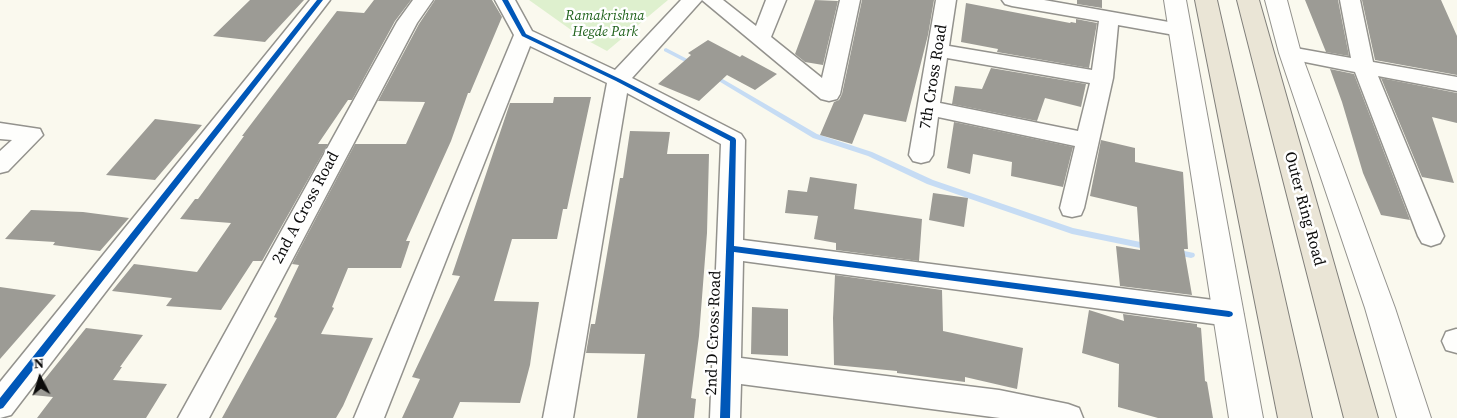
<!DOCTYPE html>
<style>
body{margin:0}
#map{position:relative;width:1457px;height:418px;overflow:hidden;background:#faf9ee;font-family:"Source Serif 4",serif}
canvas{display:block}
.north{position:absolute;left:15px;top:353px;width:50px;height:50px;-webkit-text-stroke:4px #fff;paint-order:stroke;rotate:355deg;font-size:14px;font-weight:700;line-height:20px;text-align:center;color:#0b0b0b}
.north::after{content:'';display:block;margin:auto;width:18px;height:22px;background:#0b0b0b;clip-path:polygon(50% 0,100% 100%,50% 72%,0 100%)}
</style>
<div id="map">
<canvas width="1457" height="418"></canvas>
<div class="north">N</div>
</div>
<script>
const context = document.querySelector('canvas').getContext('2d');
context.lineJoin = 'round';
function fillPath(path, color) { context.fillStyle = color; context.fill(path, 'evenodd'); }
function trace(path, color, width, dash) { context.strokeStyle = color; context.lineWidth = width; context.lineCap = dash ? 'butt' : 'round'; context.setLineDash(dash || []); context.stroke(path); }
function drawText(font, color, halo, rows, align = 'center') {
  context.font = font + ' "Source Serif 4",serif'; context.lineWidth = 5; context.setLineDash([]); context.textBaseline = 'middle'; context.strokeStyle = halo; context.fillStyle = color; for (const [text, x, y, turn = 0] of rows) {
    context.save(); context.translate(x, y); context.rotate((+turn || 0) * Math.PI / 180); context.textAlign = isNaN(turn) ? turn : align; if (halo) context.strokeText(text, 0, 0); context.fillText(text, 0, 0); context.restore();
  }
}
fillPath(new Path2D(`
 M 529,0 L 668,0 L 607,51 L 581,37 Z`), '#def0ce');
fillPath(new Path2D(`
 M 666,48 L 695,63 L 696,64 L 695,65 L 691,65 L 664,51 L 664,49 Z
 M 714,74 L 817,134 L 872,152 L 933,180 L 1073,228 L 1150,244 L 1153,245 L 1154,247 L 1153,249 L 1150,250 L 1072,234 L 927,184 L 868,156 L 813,138 L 712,77 L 711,76 Z
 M 1175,249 L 1194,253 L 1195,255 L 1194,257 L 1191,258 L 1172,254 L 1171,252 L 1172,250 Z`), '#c6dcf4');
fillPath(new Path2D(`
 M 250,0 L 304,0 L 265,42 L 213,36 Z
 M 374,0 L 411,0 L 395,21 L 352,100 L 348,100 L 318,144 L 328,144 L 262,261 L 253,261 L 221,310 L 166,306 L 172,298 L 112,291 L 134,264 L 197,272 L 231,223 L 180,219 L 195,199 L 198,199 L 244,136 L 242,136 L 337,11 L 364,13 Z
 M 435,0 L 492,0 L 502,17 L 470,93 L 468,93 L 451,141 L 406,241 L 410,241 L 401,268 L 348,268 L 332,307 L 334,308 L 321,334 L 373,338 L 343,406 L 336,418 L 222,418 L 277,318 L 274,317 L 299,265 L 292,264 L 355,144 L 406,144 L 425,102 L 378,101 L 419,24 Z
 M 815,0 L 838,1 L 823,65 L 805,62 L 795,54 Z
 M 862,0 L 934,0 L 928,35 L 906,122 L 864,114 L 852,144 L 820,135 L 834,102 L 839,100 L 842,94 Z
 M 1077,0 L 1102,0 L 1102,8 L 1077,4 Z
 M 1305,0 L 1338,0 L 1349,56 L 1326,52 Z
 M 1362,0 L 1441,0 L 1457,36 L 1457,75 L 1375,60 Z
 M 966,3 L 1070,23 L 1071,22 L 1076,23 L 1076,19 L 1097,23 L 1089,68 L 997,52 L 998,49 L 961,42 Z
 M 708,40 L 740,57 L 742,55 L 777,74 L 755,90 L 727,75 L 699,101 L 658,84 L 691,55 L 688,53 Z
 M 991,68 L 1086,84 L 1081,107 L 1045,98 L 1037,121 L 952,104 L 955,86 L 982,89 Z
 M 1330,69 L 1354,74 L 1410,220 L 1381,215 L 1363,173 L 1342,102 Z
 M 1381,78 L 1457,93 L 1457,123 L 1432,117 L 1454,183 L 1422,177 Z
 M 554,97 L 591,97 L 567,209 L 563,209 L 557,239 L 512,239 L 494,301 L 539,302 L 530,365 L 520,403 L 460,402 L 453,418 L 402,418 L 420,379 L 412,377 L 460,276 L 452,275 L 510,103 L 553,103 Z
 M 155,119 L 202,125 L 155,180 L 106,175 Z
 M 954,122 L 1073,147 L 1063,187 L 1011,176 L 1012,162 L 973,154 L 970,174 L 947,168 Z
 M 630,131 L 670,132 L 667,154 L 709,154 L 707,233 L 699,336 L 691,398 L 696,399 L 694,418 L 637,418 L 645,354 L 586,353 L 591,324 L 595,324 L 620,178 L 623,178 Z
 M 1101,140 L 1135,148 L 1135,162 L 1183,172 L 1188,249 L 1184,249 L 1192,295 L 1120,286 L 1116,246 L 1140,250 L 1137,207 L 1090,196 Z
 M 810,177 L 857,184 L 854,209 L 922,219 L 919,261 L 836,250 L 836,243 L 814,239 L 818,216 L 785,213 L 788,190 L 807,192 Z
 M 933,193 L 968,198 L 964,227 L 929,220 Z
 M 31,210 L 83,212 L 129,218 L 100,251 L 53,245 L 55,242 L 5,239 Z
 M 835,275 L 942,290 L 943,331 L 1023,348 L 1017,389 L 965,377 L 965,382 L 897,373 L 897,371 L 834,365 L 833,318 Z
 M 0,287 L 56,295 L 0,359 Z
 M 752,307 L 788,309 L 788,356 L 751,354 Z
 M 1089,310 L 1124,321 L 1123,314 L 1197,324 L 1197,327 L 1201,328 L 1205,381 L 1207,382 L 1213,418 L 1158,418 L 1118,407 L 1119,364 L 1082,353 Z
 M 86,328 L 143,335 L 120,367 L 122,367 L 113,380 L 167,384 L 146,418 L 37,418 L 53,397 L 32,395 Z`), '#9c9b95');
const minor = new Path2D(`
 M 310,0 L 330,0 L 11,415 L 0,418 L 0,382 Z
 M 413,0 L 433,0 L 417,23 L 209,418 L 178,418 L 397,22 Z
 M 495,0 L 515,0 L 532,31 L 615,70 L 681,0 L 723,0 L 756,26 L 766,0 L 786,0 L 771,37 L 822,78 L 840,0 L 860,0 L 840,94 L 837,99 L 829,101 L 821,99 L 702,0 L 632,78 L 741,134 L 745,140 L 743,240 L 1229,302 L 1239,306 L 1243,314 L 1239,322 L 1229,326 L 743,261 L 741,358 L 999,390 L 1068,404 L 1079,408 L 1083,418 L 1000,418 L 741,384 L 740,418 L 710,418 L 721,144 L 627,93 L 573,418 L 543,418 L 607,83 L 530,46 L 384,418 L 354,418 L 514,35 Z
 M 936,0 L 956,0 L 949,46 L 1092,70 L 1099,21 L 1012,6 L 1005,4 L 1002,0 L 1044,0 L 1180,24 L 1187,26 L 1190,30 L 1187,34 L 1180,36 L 1118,25 L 1113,78 L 1084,208 L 1081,215 L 1072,217 L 1063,215 L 1060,208 L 1075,146 L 938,117 L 933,155 L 929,161 L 921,163 L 913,161 L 909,155 ZM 947,58 L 1090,83 L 1078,131 L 940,103 Z
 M 1340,0 L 1360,0 L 1373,62 L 1457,77 L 1457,91 L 1378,76 L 1444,236 L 1440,243 L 1431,246 L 1422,243 L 1418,236 L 1355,72 L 1290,59 L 1283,57 L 1280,53 L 1283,49 L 1290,47 L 1351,58 Z
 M 0,123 L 40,129 L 43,135 L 8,171 L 0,173 L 0,151 L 12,140 L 0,139 Z
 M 1456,329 L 1457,329 L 1457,353 L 1446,350 L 1442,341 L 1446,332 Z`);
const tertiary = new Path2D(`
 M 1164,0 L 1186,0 L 1263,418 L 1229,418 Z
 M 1265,0 L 1287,0 L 1301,53 L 1395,308 L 1431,418 L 1397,418 L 1365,308 L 1279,53 Z`);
const trunk = new Path2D(`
 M 1195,0 L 1217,0 L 1312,418 L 1278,418 Z
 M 1237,0 L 1259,0 L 1378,418 L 1344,418 Z`);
trace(minor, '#93928d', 3);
trace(tertiary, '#93928d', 2);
trace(trunk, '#807f7a', 2);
fillPath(minor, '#fefefc');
fillPath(tertiary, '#fefefc');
fillPath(trunk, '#eae5d6');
fillPath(new Path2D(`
 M 317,0 L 323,0 L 3,408 L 0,409 L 0,398 Z
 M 502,0 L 508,0 L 526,34 L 620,79 L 735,138 L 736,140 L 734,246 L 1229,311 L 1232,312 L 1233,314 L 1232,316 L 1229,317 L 734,252 L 730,418 L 720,418 L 730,141 L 616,81 L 522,36 Z`), '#0057b8');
drawText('italic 14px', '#20621c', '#fff', [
 ["Ramakrishna",605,16],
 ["Hegde Park",605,32]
]);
drawText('16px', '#0b0b0b', '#fff', [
 ["7th Cross Road",934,77,-81],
 ["2nd A Cross Road",306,208,-62],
 ["Outer Ring Road",1304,209,75],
 ["2nd D Cross Road",714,333,-88]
]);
</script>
